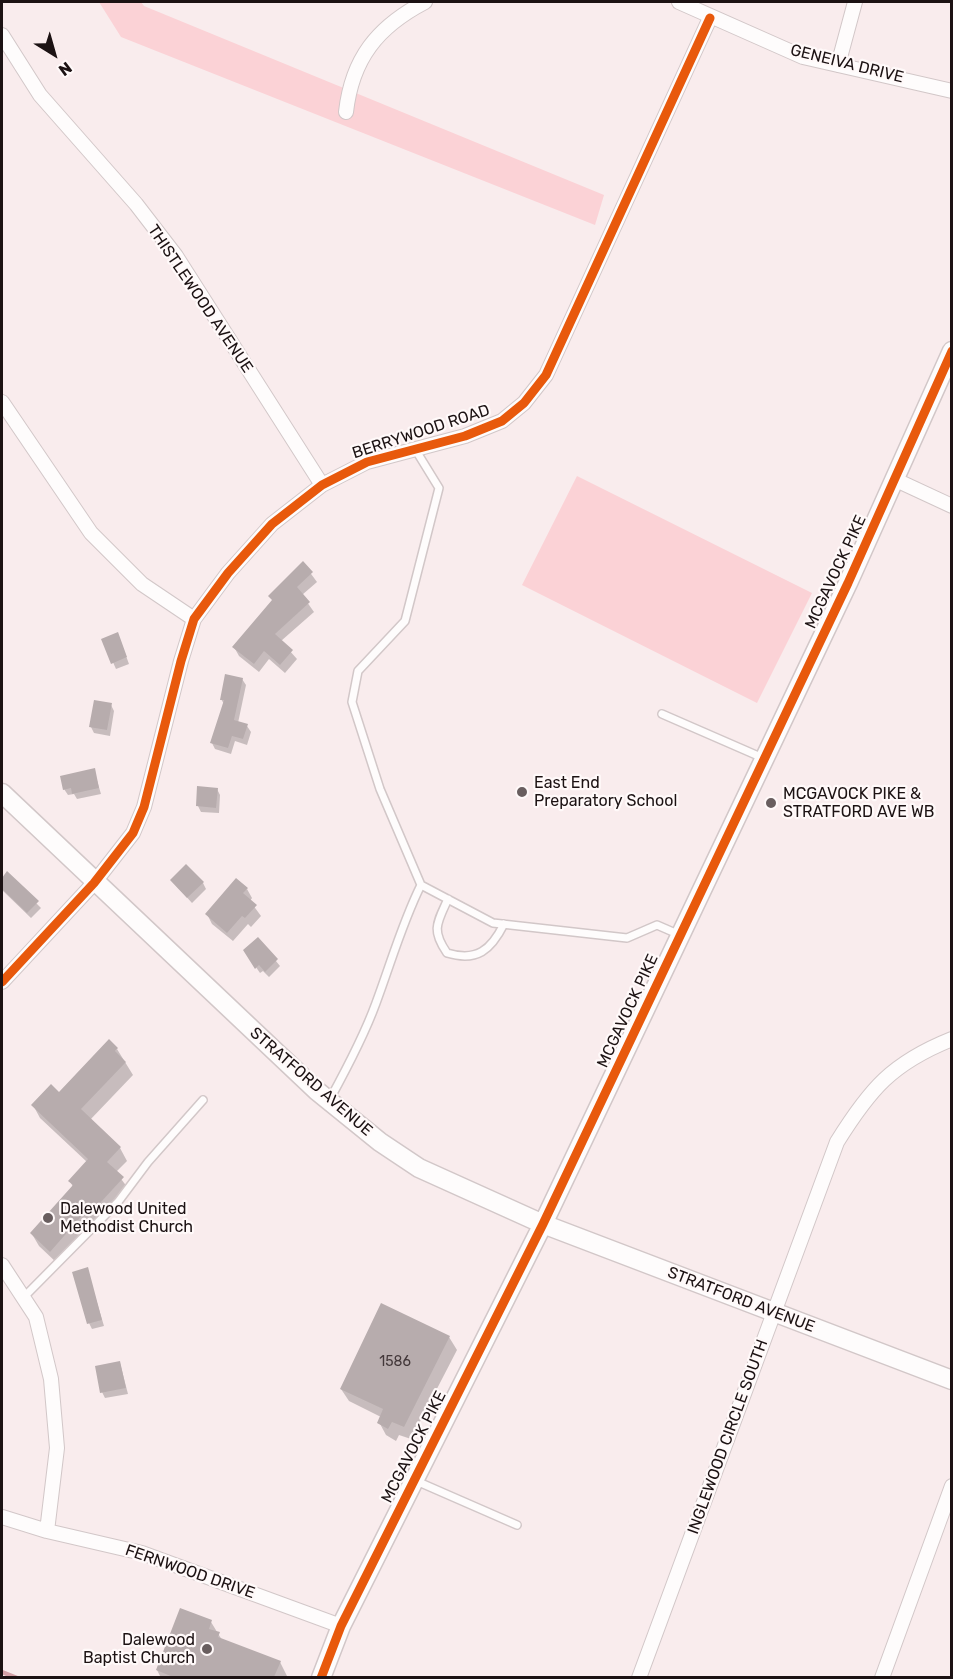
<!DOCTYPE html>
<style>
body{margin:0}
#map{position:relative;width:953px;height:1679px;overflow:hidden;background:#f9eced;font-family:Rubik,sans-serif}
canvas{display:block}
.frame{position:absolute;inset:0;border:3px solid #1c1213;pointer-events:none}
.north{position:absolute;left:24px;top:24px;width:60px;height:60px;-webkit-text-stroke:4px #fff9f9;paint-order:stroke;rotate:143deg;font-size:16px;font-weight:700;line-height:24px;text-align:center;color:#1c1213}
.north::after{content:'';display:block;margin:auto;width:21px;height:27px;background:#1c1213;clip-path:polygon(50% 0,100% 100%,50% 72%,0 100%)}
</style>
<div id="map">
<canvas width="953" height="1679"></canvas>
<div class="frame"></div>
<div class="north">N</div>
</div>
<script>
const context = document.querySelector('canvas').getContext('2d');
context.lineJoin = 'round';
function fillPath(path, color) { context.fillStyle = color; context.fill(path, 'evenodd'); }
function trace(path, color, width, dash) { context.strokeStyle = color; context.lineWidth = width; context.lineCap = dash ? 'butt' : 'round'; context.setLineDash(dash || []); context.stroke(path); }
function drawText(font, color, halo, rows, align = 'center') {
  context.font = font + ' Rubik,sans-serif'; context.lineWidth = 4.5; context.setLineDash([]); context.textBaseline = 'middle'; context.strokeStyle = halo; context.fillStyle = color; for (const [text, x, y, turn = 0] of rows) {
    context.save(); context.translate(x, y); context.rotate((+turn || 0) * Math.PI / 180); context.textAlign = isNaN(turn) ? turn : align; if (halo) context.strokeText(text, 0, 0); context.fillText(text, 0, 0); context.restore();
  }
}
fillPath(new Path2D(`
 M 99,2 L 141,2 L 144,6 L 604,195 L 595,225 L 121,37 Z
 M 577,476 L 812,593 L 757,703 L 522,585 Z`), '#fbd2d6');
fillPath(new Path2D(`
 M 303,563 L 317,582 L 302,595 L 314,612 L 281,641 L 297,659 L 285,673 L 269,659 L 259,672 L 239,656 L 234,647 Z
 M 118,634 L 129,664 L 116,669 L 103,640 Z
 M 242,679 L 246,685 L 238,723 L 247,726 L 251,732 L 247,745 L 235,741 L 231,754 L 215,749 L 212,743 L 224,704 L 221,699 Z
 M 111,705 L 114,711 L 110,736 L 94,733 L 91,727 Z
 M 94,770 L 101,794 L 77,799 L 74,794 L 68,795 L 64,789 Z
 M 217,789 L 220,795 L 219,813 L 201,812 L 198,806 Z
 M 7,874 L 41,908 L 31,918 L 2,890 L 2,880 Z
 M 172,881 L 203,883 L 206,889 L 192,903 Z
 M 247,889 L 252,898 L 250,901 L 261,916 L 251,927 L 248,924 L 233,941 L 212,924 L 207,914 Z
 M 258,939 L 280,966 L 269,977 L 263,971 L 260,973 L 249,957 Z
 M 117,1049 L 133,1075 L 90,1120 L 120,1148 L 127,1161 L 116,1172 L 130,1191 L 58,1264 L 39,1246 L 32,1234 L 73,1187 L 70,1181 L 87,1162 L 40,1118 L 33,1105 L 59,1094 Z
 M 87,1269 L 104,1326 L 92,1329 L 89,1323 Z
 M 381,1305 L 449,1337 L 457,1350 L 411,1439 L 399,1435 L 396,1441 L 386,1435 L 379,1422 L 381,1417 L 349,1401 L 341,1389 Z
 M 120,1363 L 128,1394 L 105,1398 L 102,1392 Z
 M 211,1622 L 222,1640 L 280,1662 L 288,1678 L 161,1678 L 157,1670 Z`), '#0003');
trace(new Path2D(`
 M 2,1672 L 17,1678`), '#d4a1a7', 4.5);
fillPath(new Path2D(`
 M 303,561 L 313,572 L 297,587 L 310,602 L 275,634 L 293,650 L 280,665 L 264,651 L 254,664 L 232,647 L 272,600 L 268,596 Z
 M 118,632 L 127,657 L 111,664 L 101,639 Z
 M 225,674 L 243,678 L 234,720 L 248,724 L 243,739 L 232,736 L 228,748 L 210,743 L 224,700 L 220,700 Z
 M 94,700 L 112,703 L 107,730 L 89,727 Z
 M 95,768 L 99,788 L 72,794 L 71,788 L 63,790 L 60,776 Z
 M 197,786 L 218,788 L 216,808 L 196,806 Z
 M 186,864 L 204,882 L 187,898 L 170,880 Z
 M 7,871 L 39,901 L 27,913 L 2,889 L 2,878 Z
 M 236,878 L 248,888 L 243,893 L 257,905 L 245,918 L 242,916 L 227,933 L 205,914 Z
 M 258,937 L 278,959 L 265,972 L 259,965 L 255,969 L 243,950 Z
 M 109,1039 L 118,1048 L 115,1051 L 126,1062 L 81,1109 L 121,1147 L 107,1162 L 124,1177 L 90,1214 L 86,1211 L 50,1252 L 30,1233 L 73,1185 L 68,1181 L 88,1159 L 31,1105 L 51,1084 L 59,1092 Z
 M 88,1267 L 102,1320 L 87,1324 L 72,1272 Z
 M 381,1303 L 450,1336 L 404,1427 L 392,1422 L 388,1429 L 377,1423 L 383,1409 L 340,1389 Z
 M 120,1361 L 126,1388 L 100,1393 L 95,1366 Z
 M 180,1608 L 212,1620 L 209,1629 L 220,1632 L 218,1637 L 281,1661 L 274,1677 L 173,1677 L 156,1670 Z`), '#b7acad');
const service = new Path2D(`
 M 415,449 L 439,488 L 405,621 L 358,671 L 352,702 L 380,789 L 421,885
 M 662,714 L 763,758
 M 448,899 C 437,923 431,930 447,953 C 477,962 491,950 504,924
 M 330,1099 C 347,1068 364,1036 376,1003 C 391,963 402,923 421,885 L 493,923 L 627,938 L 657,925 L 680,935
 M 23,1298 L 118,1202 L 148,1162 L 203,1100
 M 414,1480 L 517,1525`);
const minor = new Path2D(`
 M 679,2 L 803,57 L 952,91
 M 2,35 L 40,95 L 136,204 L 176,256 L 322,485
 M 838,65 L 855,2
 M 346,112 C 352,59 377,27 425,2
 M 2,402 L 91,533 L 142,584 L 194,619
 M 896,480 L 952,506
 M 2,982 L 94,883 L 133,833 L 144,807 L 181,661 L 194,619 L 228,573 L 272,524 L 322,485 L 367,462 L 465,436 L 502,421 L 524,403 L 546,375 L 710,18
 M 2,1265 L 36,1317 L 51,1379 L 57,1448 L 47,1531
 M 2,1517 L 47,1531 L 142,1553 L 341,1626
 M 639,1678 L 837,1142 C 870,1089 892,1063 952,1039
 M 882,1678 L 952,1486`);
const tertiary = new Path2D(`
 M 2,793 L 317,1091 L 380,1142 L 419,1168 L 543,1224 L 952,1380
 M 321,1678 L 341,1626 L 543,1224 L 848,583 L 952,351`);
trace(service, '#d2c7c8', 10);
trace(minor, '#d2c7c8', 16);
trace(tertiary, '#d2c7c8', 21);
trace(service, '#fefcfc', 7);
trace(minor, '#fefcfc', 14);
trace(tertiary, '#fefcfc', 18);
trace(new Path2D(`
 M 2,982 L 94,883 L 133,833 L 144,807 L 181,661 L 194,619 L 228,573 L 272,524 L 322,485 L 367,462 L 465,436 L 502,421 L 524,403 L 546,375 L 710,18
 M 321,1678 L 341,1626 L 543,1224 L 848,583 L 952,351`), '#e8590c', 9);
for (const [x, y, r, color] of [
 [522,792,6,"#695e5f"],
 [771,803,6,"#695e5f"],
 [48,1218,6,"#695e5f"],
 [207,1649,6,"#695e5f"]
]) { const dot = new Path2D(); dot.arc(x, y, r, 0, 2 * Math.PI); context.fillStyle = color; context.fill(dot); trace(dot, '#fff9f9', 2); }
drawText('14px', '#43383a', null, [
 ["1586",395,1362]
]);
drawText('16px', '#1c1213', '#fff9f9', [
 ["GENEIVA DRIVE",847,64,14],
 ["THISTLEWOOD AVENUE",200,299,56],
 ["BERRYWOOD ROAD",421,432,-18],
 ["MCGAVOCK PIKE",836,572,-65],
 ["MCGAVOCK PIKE",628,1011,-65],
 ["STRATFORD AVENUE",311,1082,41],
 ["STRATFORD AVENUE",741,1300,21],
 ["INGLEWOOD CIRCLE SOUTH",728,1437,-70],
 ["MCGAVOCK PIKE",414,1447,-63],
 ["FERNWOOD DRIVE",190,1572,19]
]);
drawText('16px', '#1c1213', '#fff9f9', [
 ["East End",534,783],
 ["Preparatory School",534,801],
 ["MCGAVOCK PIKE &",783,794],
 ["STRATFORD AVE WB",783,812],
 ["Dalewood United",60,1209],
 ["Methodist Church",60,1227],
 ["Dalewood",195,1640,"right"],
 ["Baptist Church",195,1658,"right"]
], 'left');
</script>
